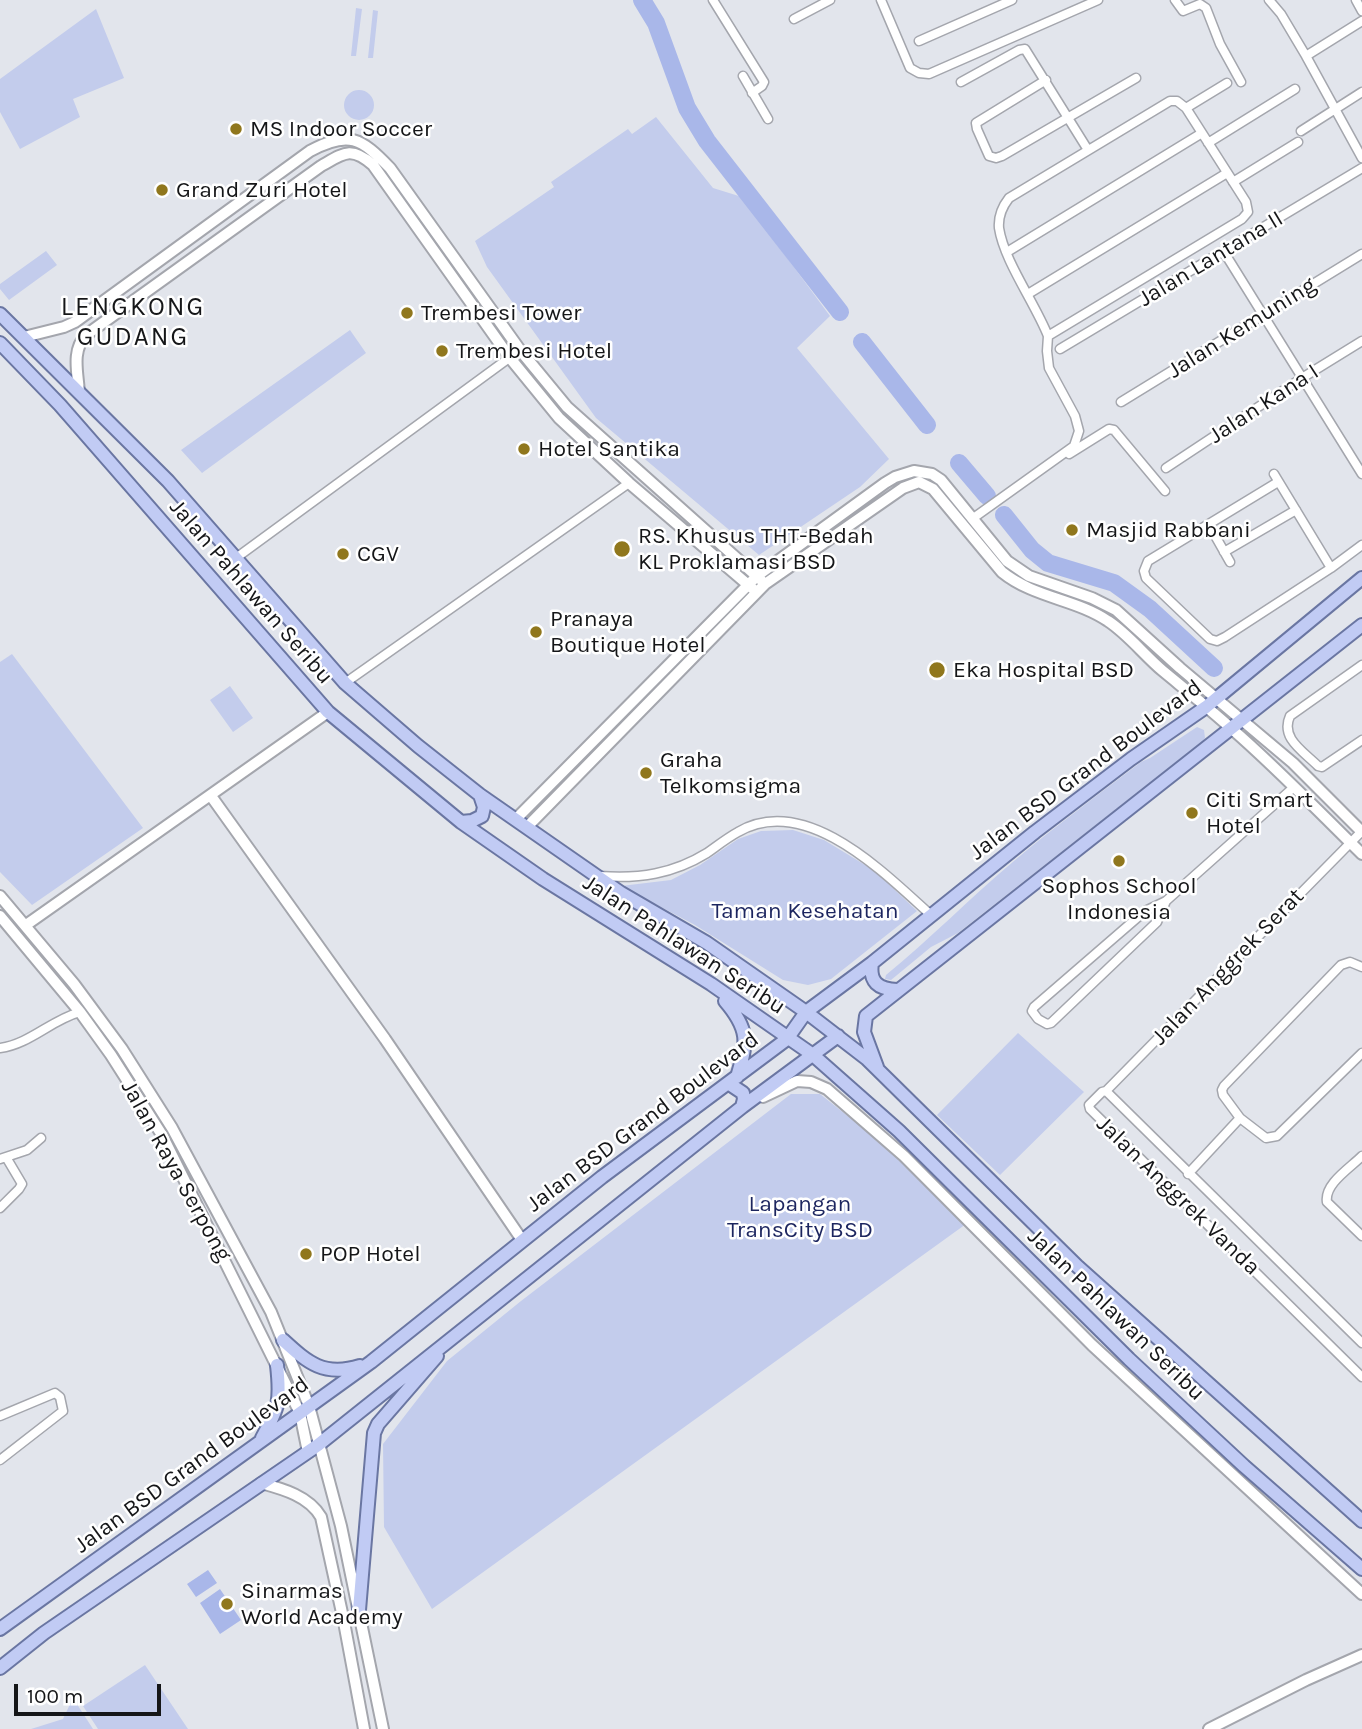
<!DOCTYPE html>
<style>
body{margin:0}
#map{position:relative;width:1362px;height:1729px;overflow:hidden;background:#e2e5ec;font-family:Karla,sans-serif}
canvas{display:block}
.scale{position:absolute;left:14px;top:1684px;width:147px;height:32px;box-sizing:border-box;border:4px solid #151618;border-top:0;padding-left:9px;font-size:21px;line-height:24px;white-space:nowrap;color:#151618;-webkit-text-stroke:5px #fff;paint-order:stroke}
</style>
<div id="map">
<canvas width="1362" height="1729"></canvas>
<div class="scale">100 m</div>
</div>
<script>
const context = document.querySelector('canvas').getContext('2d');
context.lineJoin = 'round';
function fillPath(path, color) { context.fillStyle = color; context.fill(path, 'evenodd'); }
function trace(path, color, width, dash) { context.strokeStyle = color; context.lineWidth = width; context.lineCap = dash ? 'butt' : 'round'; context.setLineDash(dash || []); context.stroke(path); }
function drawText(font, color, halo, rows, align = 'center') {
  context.font = font + ' Karla,sans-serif'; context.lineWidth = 5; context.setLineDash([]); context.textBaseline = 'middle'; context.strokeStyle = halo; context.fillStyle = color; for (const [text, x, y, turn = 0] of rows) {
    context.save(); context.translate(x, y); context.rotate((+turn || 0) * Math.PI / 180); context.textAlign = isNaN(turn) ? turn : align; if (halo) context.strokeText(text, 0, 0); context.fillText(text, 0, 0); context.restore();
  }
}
fillPath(new Path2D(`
 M 356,8 L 362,9 L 356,56 L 351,56 Z
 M 96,9 L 124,78 L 73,99 L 80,117 L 20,149 L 0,112 L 0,79 Z
 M 373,10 L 378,11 L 373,58 L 368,58 Z
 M344 105a15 15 0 1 1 30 0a15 15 0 1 1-30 0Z
 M 656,117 L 713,188 L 742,197 L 830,316 L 797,348 L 889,459 L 860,487 L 759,555 L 596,418 L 487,267 L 475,241 L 554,187 L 551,182 L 628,129 L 632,134 Z
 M 46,251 L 57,265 L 9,300 L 0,289 L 0,284 Z
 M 350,330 L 366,353 L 202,473 L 181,450 Z
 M 12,654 L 143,828 L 32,905 L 0,872 L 0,662 Z
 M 230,686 L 253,718 L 233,732 L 210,700 Z
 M 1197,727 L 1204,730 L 1205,738 L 1203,741 L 958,933 L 931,947 L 891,980 L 885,979 L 886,975 C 930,939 970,898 1014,861 C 1054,827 1098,795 1141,762 L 1150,758 Z
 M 793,830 L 824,840 L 875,871 L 917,911 L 831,979 L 808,985 L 783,980 L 695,925 L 621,886 L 671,880 L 700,865 L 738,839 L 761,831 Z
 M 1018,1033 L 1084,1092 L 1000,1175 L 937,1115 Z
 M 791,1094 L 820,1094 L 898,1156 L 966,1224 L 432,1609 L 384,1527 L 383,1444 L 447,1361 L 521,1301 Z
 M 145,1665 L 188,1729 L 98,1729 L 83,1706 Z
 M 73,1698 L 93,1729 L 31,1729 L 63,1719 Z`), '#c3ccec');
fillPath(new Path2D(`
 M 208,1570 L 217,1583 L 196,1597 L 187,1584 Z
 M 220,1589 L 241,1620 L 220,1634 L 200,1603 Z`), '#a9b7e9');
trace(new Path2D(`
 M 642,0 L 656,23 L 687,108 L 707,141 L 840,312
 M 862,342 L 927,425
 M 959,463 L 987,496
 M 1004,515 L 1032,550 L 1048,563 L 1114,583 L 1150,609 L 1214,668`), '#a9b7e9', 18);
const street = new Path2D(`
 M 713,0 L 764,82 L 762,86 L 752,93
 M 881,0 L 910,68 L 919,73 L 929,74 L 1098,0
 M 1175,0 L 1183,11 L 1200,4 L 1206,8 L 1220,44 L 1241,82
 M 1269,0 L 1281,14 L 1306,56 L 1362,158
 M 1356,0 L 1362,11
 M 794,19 L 830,0
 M 919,41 L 1012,0
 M 1306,56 L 1362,21
 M 743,76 L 768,119
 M 1046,80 L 976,123 L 977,129 L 989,156 L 996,158 L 1002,156 L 1136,78
 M 961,82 L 1019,50 L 1025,49 L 1088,150
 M 1186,108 L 1227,83
 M 1301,131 L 1362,92
 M 1208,143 L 1295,89
 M 1233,182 L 1298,142
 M 1007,252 L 1202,133
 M 1224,252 L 1362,474
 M 1028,294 L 1227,173
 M 1060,349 L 1362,168
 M 1121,402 L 1362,254
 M 1069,454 L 1109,429 L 1114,430 L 1165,491
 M 1166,468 L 1302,378 L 1362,341
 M 1274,474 L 1331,568
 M 1278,482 L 1148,561 L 1144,571 L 1146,578 L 1210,639 L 1217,641 L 1225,637 L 1331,568 L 1362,545
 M 972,519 L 1074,446 L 1079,431 L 1075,416 L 1049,368 L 1047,351 L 1048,336 C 1035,303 1004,261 999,228 C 998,216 1002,207 1009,198 L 1170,101 L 1177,101 L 1186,108 L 1246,202 L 1248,212 L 1242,219 L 1048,336
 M 1209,525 L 1230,562
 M 1224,552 L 1296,510
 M 236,558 L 520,350
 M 1362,665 L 1290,716 C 1280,738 1303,751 1318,766 L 1322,767 L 1362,740
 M 345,683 L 629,483
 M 600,876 C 639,879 673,874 707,853 C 717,846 727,838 738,832 C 806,792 885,874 931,915
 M 1166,901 L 1157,922 L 1051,1023 L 1047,1024 L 1038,1019 L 1032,1011 L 1034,1007 L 1145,911 L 1166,901 L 1294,787
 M 0,1048 C 30,1044 51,1020 80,1012
 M 1106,1091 L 1362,831
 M 1240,1118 L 1266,1138 L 1277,1136 L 1362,1053
 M 1362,1156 C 1350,1168 1324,1184 1327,1202 L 1362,1236
 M 0,1159 L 27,1150 L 41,1138
 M 1188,1174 L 1240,1118 L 1223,1095 L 1222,1090 L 1224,1086 L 1341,965 L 1350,962 L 1362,967
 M 0,1208 L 19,1189 L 22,1184 L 6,1157
 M 1362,1343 L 1106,1091 L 1102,1092 L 1089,1105 L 1090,1109 L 1362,1377
 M 0,1416 L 55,1393 L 60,1397 L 63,1411 L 0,1460`);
const secondary = new Path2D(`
 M 24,337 L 64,327 L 75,322 L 310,151 C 349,130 361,138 390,168 L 520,350 L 567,407 L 761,580
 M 79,393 C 78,373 71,351 86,335 L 321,166 C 344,153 351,146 373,165 L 510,358 L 559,418 L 629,483 L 753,589
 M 211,796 L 385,1039 L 522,1240
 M 516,819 L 757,576 L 885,483 L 895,477 L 914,471 L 932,474 L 941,480 L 1007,561 L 1029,576 L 1092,598 L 1116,610 L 1180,668 L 1293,763 L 1362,832
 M 527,827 L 765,584 L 903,488 L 919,482 L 933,489 L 1002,572 C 1034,598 1076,599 1108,621 C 1128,634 1144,655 1163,671 C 1186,690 1210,709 1232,729 C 1277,768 1319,812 1362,854
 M 0,896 L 74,984 L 122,1049 L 172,1128 L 271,1312 L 309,1406 L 341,1526 L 383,1729
 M 0,916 L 80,1012 L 111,1055 L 162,1135 L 300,1413 L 308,1452
 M 26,925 L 328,712
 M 763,1097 L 797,1081 L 811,1082 L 827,1089 L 904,1156 L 1092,1345 L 1362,1594
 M 261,1483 C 283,1489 309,1496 321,1517 L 344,1622 L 364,1729
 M 1209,1729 L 1306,1680 L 1362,1655`);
const primary = new Path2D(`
 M 0,314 L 168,481 L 345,683 L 418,746 L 480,795 L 621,893 L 707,943 L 806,1012 L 867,1059 L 1077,1266 L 1362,1521
 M 0,343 L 60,405 L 328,712 L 461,822 L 543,879 L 711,984 L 813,1055 L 899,1131 L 1129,1359 L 1244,1466 L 1362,1569
 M 461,822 L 472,821 L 482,816 L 484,807 L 480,795
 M 872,963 C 869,982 878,989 897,990
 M 725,1001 C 749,1029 748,1042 737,1077
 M 877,1067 L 864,1032 L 866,1016 L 1362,625
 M 728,1083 L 743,1093 L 744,1099 L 742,1107
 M 283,1340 C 308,1363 324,1377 360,1366
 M 262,1438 C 279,1407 281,1401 277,1365
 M 359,1610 L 374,1433 L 378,1424 L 437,1356
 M 0,1629 L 371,1362 L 602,1177 L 787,1039 L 806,1012 L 872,963 L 1035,832 L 1131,759 L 1206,707 L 1362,578
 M 0,1668 L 44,1633 L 318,1445 L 742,1107 L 838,1036`);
trace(street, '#a4a6ad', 11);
trace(secondary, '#a4a6ad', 14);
trace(primary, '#6a76a2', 16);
trace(street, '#fff', 8);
trace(secondary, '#fff', 10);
trace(primary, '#c1cbf4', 12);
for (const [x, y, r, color] of [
 [236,129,7,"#90771d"],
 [162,190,7,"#90771d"],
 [407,313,7,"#90771d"],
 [442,351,7,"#90771d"],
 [524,449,7,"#90771d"],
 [1072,530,7,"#90771d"],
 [622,549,9,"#90771d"],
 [343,554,7,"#90771d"],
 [536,632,7,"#90771d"],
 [937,670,9,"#90771d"],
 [646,773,7,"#90771d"],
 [1192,813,7,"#90771d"],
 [1119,861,7,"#90771d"],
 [306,1254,7,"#90771d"],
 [227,1604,7,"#90771d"]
]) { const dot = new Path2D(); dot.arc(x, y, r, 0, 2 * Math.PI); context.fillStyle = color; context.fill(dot); trace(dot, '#fff', 2.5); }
drawText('23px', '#151618', '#fff', [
 ["MS Indoor Soccer",250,129],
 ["Grand Zuri Hotel",176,190],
 ["Trembesi Tower",421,313],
 ["Trembesi Hotel",456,351],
 ["Hotel Santika",538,449],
 ["Masjid Rabbani",1086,530],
 ["RS. Khusus THT-Bedah",638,536],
 ["KL Proklamasi BSD",638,562],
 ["CGV",357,554],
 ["Pranaya",550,619],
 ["Boutique Hotel",550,645],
 ["Eka Hospital BSD",953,670],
 ["Graha",660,760],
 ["Telkomsigma",660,786],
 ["Citi Smart",1206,800],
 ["Hotel",1206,826],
 ["Sophos School",1119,886,"center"],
 ["Indonesia",1119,912,"center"],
 ["POP Hotel",320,1254],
 ["Sinarmas",241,1591],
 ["World Academy",241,1617]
], 'left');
drawText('23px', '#151618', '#fff', [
 ["Jalan Lantana II",1211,259,-31],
 ["Jalan Kemuning",1242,328,-32],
 ["Jalan Kana I",1264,404,-33],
 ["Jalan Pahlawan Seribu",251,592,49],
 ["Jalan BSD Grand Boulevard",1086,770,-37],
 ["Jalan Pahlawan Seribu",684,945,33],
 ["Jalan Anggrek Serat",1228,967,-46],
 ["Jalan BSD Grand Boulevard",643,1122,-37],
 ["Jalan Raya Serpong",176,1171,61],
 ["Jalan Anggrek Vanda",1178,1196,44],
 ["Jalan Pahlawan Seribu",1116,1315,44],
 ["Jalan BSD Grand Boulevard",192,1465,-36]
]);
drawText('23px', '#1c255f', '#fff', [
 ["Taman Kesehatan",805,911],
 ["Lapangan",800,1204],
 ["TransCity BSD",800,1230]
]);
context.letterSpacing = '2px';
drawText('26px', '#151618', '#fff', [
 ["LENGKONG",133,308],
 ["GUDANG",133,338]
]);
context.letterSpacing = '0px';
</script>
